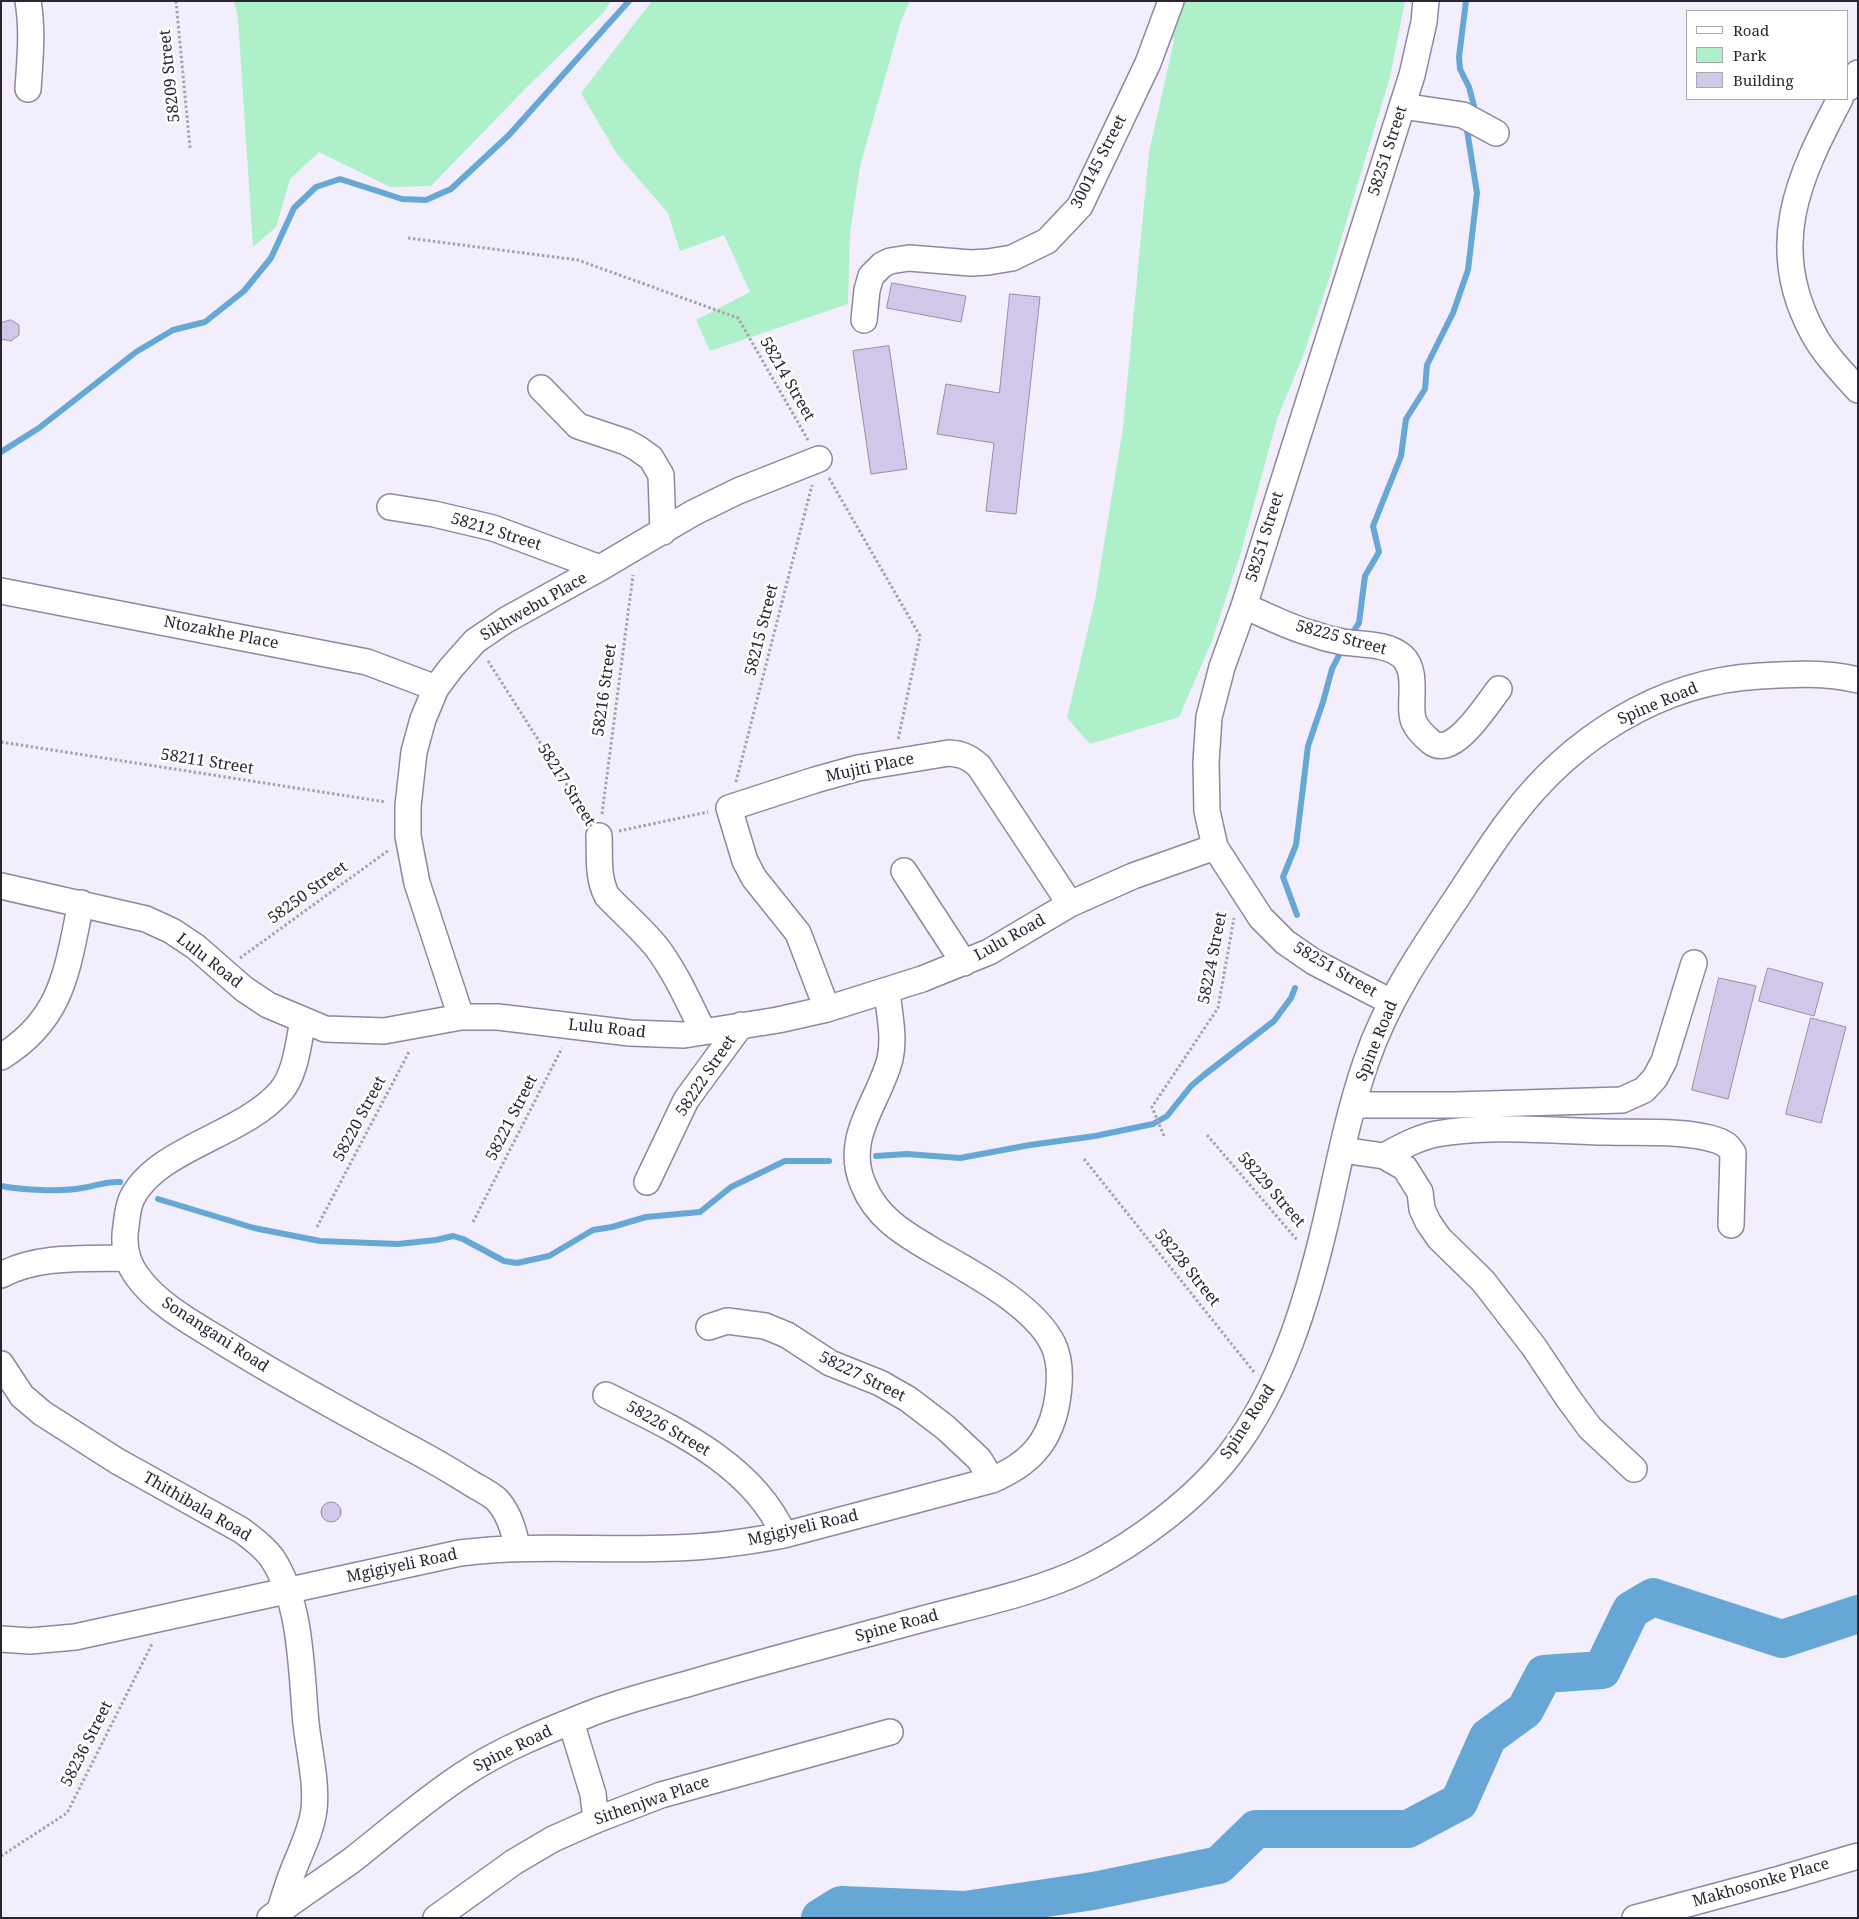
<!DOCTYPE html>
<style>
body{margin:0}
#map{position:relative;width:1859px;height:1919px;overflow:hidden;background:#f2eefb;font-family:"Noto Serif",serif}
canvas{display:block}
.frame{position:absolute;inset:0;border:2px solid #2a2633;pointer-events:none}
.legend{position:absolute;left:1686px;top:10px;width:162px;height:90px;box-sizing:border-box;background:#fff;border:1px solid #aaa8ad;margin:0;padding:6px 9px;list-style:none;font-size:15px;color:#2a2633}
.legend li{display:flex;align-items:center;gap:10px;height:25px}
.legend b{width:25px;border:1px solid #aaa8ad}
</style>
<div id="map">
<canvas width="1859" height="1919"></canvas>
<div class="frame"></div>
<ul class="legend">
<li><b style="height:6px;background:#fff"></b>Road</li>
<li><b style="height:14px;background:#aef0ca"></b>Park</li>
<li><b style="height:14px;background:#d1c7e8"></b>Building</li>
</ul>
</div>
<script>
const context = document.querySelector('canvas').getContext('2d');
context.lineJoin = 'round';
function fillPath(path, color) { context.fillStyle = color; context.fill(path, 'evenodd'); }
function trace(path, color, width, dash) { context.strokeStyle = color; context.lineWidth = width; context.lineCap = dash ? 'butt' : 'round'; context.setLineDash(dash || []); context.stroke(path); }
function drawText(font, color, halo, rows, align = 'center') {
  context.font = font + ' "Noto Serif",serif'; context.lineWidth = 5; context.setLineDash([]); context.textBaseline = 'middle'; context.strokeStyle = halo; context.fillStyle = color; for (const [text, x, y, turn = 0] of rows) {
    context.save(); context.translate(x, y); context.rotate((+turn || 0) * Math.PI / 180); context.textAlign = isNaN(turn) ? turn : align; if (halo) context.strokeText(text, 0, 0); context.fillText(text, 0, 0); context.restore();
  }
}
fillPath(new Path2D(`
 M 234,1 L 611,1 L 604,12 L 526,88 L 431,186 L 390,187 L 319,152 L 290,179 L 276,227 L 253,247 L 238,18 Z
 M 652,1 L 910,1 L 901,21 L 860,166 L 850,234 L 848,304 L 710,351 L 696,320 L 750,292 L 724,235 L 680,251 L 668,213 L 617,154 L 581,93 Z
 M 1154,1 L 1405,1 L 1390,77 L 1329,279 L 1303,356 L 1277,419 L 1241,552 L 1212,641 L 1179,717 L 1090,744 L 1067,718 L 1095,600 L 1123,427 L 1149,152 L 1174,41 Z`), '#aef0ca');
trace(new Path2D(`
 M 1466,1 L 1459,57 L 1460,69 L 1469,87 L 1474,106
 M 1,452 L 39,428 L 136,352 L 173,330 L 205,322 L 244,291 L 271,258 L 294,208 L 316,187 L 340,179 L 402,199 L 426,200 L 451,189 L 509,135 L 629,1
 M 1353,632 L 1359,623 L 1365,576 L 1379,552 L 1373,526 L 1401,456 L 1406,419 L 1425,389 L 1427,365 L 1453,313 L 1468,270 L 1477,193 L 1467,130
 M 1297,915 L 1283,877 L 1296,845 L 1308,746 L 1323,702 L 1332,669 L 1340,653
 M 876,1156 L 907,1154 L 960,1158 L 1030,1145 L 1095,1136 L 1153,1124 L 1167,1116 L 1191,1086 L 1204,1075 L 1274,1021 L 1291,998 L 1295,988
 M 1,1186 C 23,1190 61,1192 82,1188 C 97,1186 105,1181 120,1182
 M 158,1199 L 254,1228 L 320,1241 L 398,1244 L 436,1240 L 453,1236 L 463,1239 L 504,1261 L 517,1263 L 549,1256 L 593,1230 L 612,1227 L 646,1217 L 700,1212 L 731,1187 L 785,1161 L 829,1161`), '#66a7d6', 6);
trace(new Path2D(`
 M 820,1918 L 841,1905 L 965,1910 L 1093,1891 L 1219,1865 L 1256,1829 L 1408,1829 L 1459,1802 L 1488,1737 L 1525,1710 L 1544,1674 L 1602,1670 L 1631,1610 L 1653,1597 L 1782,1639 L 1858,1614`), '#66a7d6', 38);
const building = new Path2D(`
 M 892,283 L 966,296 L 961,322 L 887,308 Z
 M 1010,294 L 1040,297 L 1016,514 L 986,511 L 994,443 L 937,434 L 946,384 L 999,393 Z
 M 11,320 L 19,325 L 19,335 L 11,341 L 1,339 L 1,323 Z
 M 889,346 L 907,469 L 871,474 L 853,351 Z
 M 1768,968 L 1823,983 L 1814,1016 L 1759,1001 Z
 M 1719,978 L 1756,986 L 1728,1099 L 1692,1090 Z
 M 1811,1018 L 1846,1027 L 1821,1123 L 1786,1114 Z
 M321 1512a10 10 0 1 1 20 0a10 10 0 1 1-20 0Z`);
fillPath(building, '#d1c7e8');
trace(building, '#968cab', 1);
const minor = new Path2D(`
 M 1848,88 L 1858,73
 M 28,89 C 30,59 33,31 28,1
 M 1840,99 C 1798,178 1766,247 1813,333 C 1824,354 1842,372 1858,390
 M 1402,106 L 1463,115 L 1496,133
 M 864,320 L 867,290 L 871,276 L 882,265 L 890,261 L 909,258 L 971,263 L 988,262 L 1012,258 L 1047,241 L 1080,206 L 1148,63 L 1171,1
 M 541,388 L 578,426 L 626,442 L 637,448 L 651,458 L 661,475 L 663,532
 M 390,507 L 434,514 L 493,528 L 600,568
 M 1,591 L 367,662 L 436,688
 M 1244,606 C 1266,615 1288,627 1310,633 C 1321,637 1332,640 1343,642 C 1362,645 1386,643 1402,656 C 1420,672 1407,706 1414,722 C 1417,729 1425,737 1431,742 C 1453,760 1487,704 1499,689
 M 599,836 C 600,856 597,877 607,896 C 623,913 643,930 658,949 C 677,975 689,1003 703,1031
 M 904,871 L 964,963
 M 1,886 L 146,919 L 172,931 L 196,947 L 244,989 L 268,1005 L 325,1029 L 384,1031 L 461,1017 L 498,1017 L 630,1033 L 684,1035 L 778,1020 L 827,1009 L 922,979 L 989,952 L 1070,904 L 1133,876 L 1215,847
 M 1391,1002 L 1314,962 L 1285,942 L 1261,918 L 1215,847 L 1207,811 L 1206,762 L 1209,717 L 1222,667 L 1244,606 L 1412,75 L 1424,22 L 1426,1
 M 827,1009 L 798,933 L 754,878 L 745,861 L 729,808 L 815,780 L 858,768 L 949,753 C 962,754 969,757 979,766 L 1070,904
 M 461,1017 L 417,883 L 408,836 L 408,806 L 414,752 L 423,719 L 436,688 L 451,668 L 475,641 L 506,620 L 600,568 L 693,513 L 738,491 L 819,459
 M 303,1021 C 298,1044 296,1073 281,1091 C 244,1135 157,1148 132,1198 C 128,1206 127,1217 126,1226 C 123,1244 126,1261 137,1276 C 156,1303 190,1322 218,1339 C 276,1375 336,1408 397,1441 C 422,1454 447,1468 472,1484 C 479,1488 489,1493 496,1499 C 509,1512 514,1530 517,1547
 M 1,1057 C 64,1018 67,969 81,903
 M 1353,1105 L 1456,1105 L 1622,1100 L 1644,1090 L 1655,1078 L 1664,1061 L 1694,963
 M 1342,1150 L 1384,1156 L 1405,1168 L 1420,1192 L 1422,1209 L 1428,1222 L 1439,1238 L 1483,1281 L 1534,1347 L 1568,1398 L 1590,1428 L 1634,1469
 M 1384,1156 C 1401,1147 1417,1138 1436,1134 C 1491,1124 1551,1131 1607,1132 C 1640,1133 1685,1130 1716,1140 C 1724,1142 1729,1146 1733,1153 L 1731,1225
 M 647,1182 L 686,1100 L 741,1025
 M 1,1275 C 39,1255 85,1259 127,1258
 M 709,1327 L 727,1321 L 765,1326 L 787,1335 L 830,1363 L 880,1383 L 908,1399 L 946,1428 L 979,1459 L 992,1480
 M 1,1364 L 22,1396 L 42,1413 L 117,1461 L 241,1530 C 252,1538 264,1547 272,1558 C 302,1603 301,1671 306,1723 C 309,1752 317,1781 314,1810 C 311,1832 301,1850 293,1871 C 288,1883 284,1897 280,1910
 M 606,1395 C 672,1428 752,1463 784,1535
 M 1,1639 L 30,1641 L 75,1637 L 460,1553 C 531,1544 602,1551 674,1548 C 711,1547 747,1542 784,1535 L 992,1480 C 1027,1465 1048,1445 1056,1407 C 1060,1387 1062,1363 1053,1344 C 1033,1304 970,1272 932,1250 C 903,1233 876,1217 863,1184 C 843,1137 879,1102 890,1059 C 895,1037 889,1013 887,991
 M 571,1722 L 593,1794 L 596,1820
 M 270,1918 C 297,1898 324,1880 351,1861 C 388,1832 424,1800 464,1774 C 503,1748 549,1730 592,1713 C 623,1701 655,1693 687,1684 C 764,1661 842,1641 919,1620 C 974,1605 1036,1593 1087,1568 C 1137,1543 1197,1498 1231,1453 C 1282,1386 1307,1302 1326,1221 C 1338,1168 1348,1114 1366,1062 C 1386,1003 1421,951 1456,899 C 1474,872 1491,844 1511,818 C 1570,739 1660,681 1760,676 C 1792,674 1826,672 1858,680
 M 436,1918 L 514,1862 L 553,1839 L 596,1820 L 661,1795 L 890,1732
 M 1635,1918 L 1780,1879 L 1858,1856`);
trace(minor, '#9086a4', 28);
trace(new Path2D(`
 M 176,1 L 190,148
 M 408,238 L 578,260 L 738,318 L 808,440
 M 829,478 L 920,636 L 898,740
 M 488,661 L 588,818
 M 1,742 L 386,802
 M 736,782 L 812,485
 M 602,814 L 633,575
 M 619,831 L 708,812
 M 240,958 L 389,850
 M 1207,1135 L 1298,1241
 M 1164,1136 L 1152,1107 L 1218,1008 L 1234,918
 M 1084,1159 L 1254,1372
 M 473,1222 L 562,1048
 M 317,1227 L 410,1050
 M 1,1856 L 67,1813 L 153,1642`), '#a5a1ae', 3, [2.5, 2.5]);
trace(minor, '#fff', 25);
drawText('16px', '#2a2633', '#fff', [
 ["58209 Street",170,76,-96],
 ["58251 Street",1388,151,-72],
 ["300145 Street",1099,162,-63],
 ["58214 Street",787,379,60],
 ["58212 Street",496,532,17],
 ["58251 Street",1265,537,-73],
 ["Sikhwebu Place",534,607,-30],
 ["58215 Street",762,630,-76],
 ["Ntozakhe Place",221,633,11],
 ["58225 Street",1341,638,15],
 ["58216 Street",605,690,-82],
 ["Spine Road",1658,704,-23],
 ["58211 Street",207,762,9],
 ["Mujiti Place",870,768,-12],
 ["58217 Street",566,785,58],
 ["58250 Street",308,893,-36],
 ["Lulu Road",1010,938,-29],
 ["58224 Street",1213,958,-79],
 ["Lulu Road",209,961,38],
 ["58251 Street",1335,970,30],
 ["Lulu Road",607,1029,6],
 ["Spine Road",1377,1041,-68],
 ["58222 Street",706,1076,-56],
 ["58221 Street",512,1118,-63],
 ["58220 Street",360,1119,-62],
 ["58229 Street",1271,1190,49],
 ["58228 Street",1187,1268,51],
 ["Sonangani Road",215,1335,33],
 ["58227 Street",862,1377,26],
 ["Spine Road",1248,1422,-57],
 ["58226 Street",668,1429,30],
 ["Thithibala Road",197,1507,30],
 ["Mgigiyeli Road",803,1528,-13],
 ["Mgigiyeli Road",402,1566,-12],
 ["Spine Road",897,1626,-15],
 ["58236 Street",87,1744,-63],
 ["Spine Road",513,1749,-26],
 ["Sithenjwa Place",652,1801,-19],
 ["Makhosonke Place",1761,1883,-16]
]);
</script>
